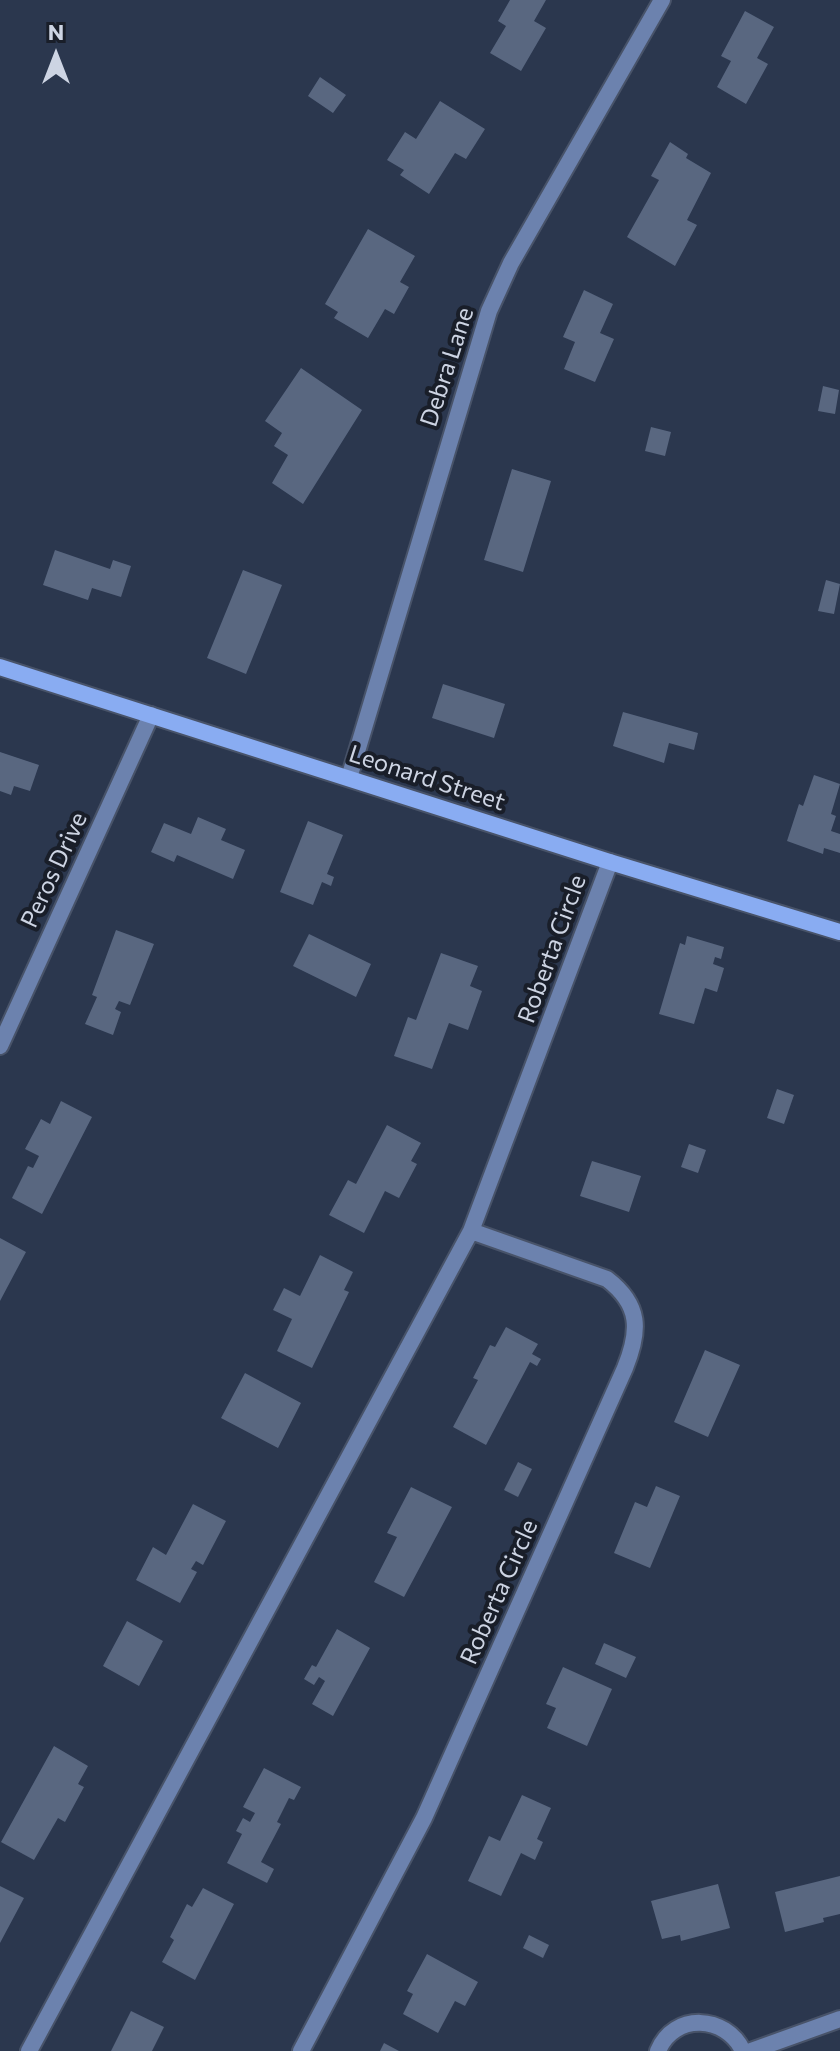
<!DOCTYPE html>
<style>
body{margin:0}
#map{position:relative;width:840px;height:2051px;overflow:hidden;background:#2b374e;font-family:Commissioner,sans-serif}
canvas{display:block}
.north{position:absolute;left:16px;top:16px;width:80px;height:80px;-webkit-text-stroke:6px #191e29;paint-order:stroke;rotate:0deg;font-size:22px;font-weight:700;line-height:32px;text-align:center;color:#cdd4e3}
.north::after{content:'';display:block;margin:auto;width:28px;height:36px;background:#cdd4e3;clip-path:polygon(50% 0,100% 100%,50% 72%,0 100%)}
</style>
<div id="map">
<canvas width="840" height="2051"></canvas>
<div class="north">N</div>
</div>
<script>
const context = document.querySelector('canvas').getContext('2d');
context.lineJoin = 'round';
function fillPath(path, color) { context.fillStyle = color; context.fill(path, 'evenodd'); }
function trace(path, color, width, dash) { context.strokeStyle = color; context.lineWidth = width; context.lineCap = dash ? 'butt' : 'round'; context.setLineDash(dash || []); context.stroke(path); }
function drawText(font, color, halo, rows, align = 'center') {
  context.font = font + ' Commissioner,sans-serif'; context.lineWidth = 8; context.setLineDash([]); context.textBaseline = 'middle'; context.strokeStyle = halo; context.fillStyle = color; for (const [text, x, y, turn = 0] of rows) {
    context.save(); context.translate(x, y); context.rotate((+turn || 0) * Math.PI / 180); context.textAlign = isNaN(turn) ? turn : align; if (halo) context.strokeText(text, 0, 0); context.fillText(text, 0, 0); context.restore();
  }
}
fillPath(new Path2D(`
 M 510,0 L 546,0 L 534,21 L 546,28 L 521,71 L 490,53 L 506,26 L 498,21 Z
 M 745,11 L 774,27 L 757,58 L 768,64 L 746,104 L 717,87 L 731,61 L 721,56 Z
 M 320,77 L 346,95 L 333,113 L 308,96 Z
 M 440,101 L 485,129 L 466,159 L 455,153 L 429,194 L 400,175 L 404,170 L 387,160 L 405,132 L 416,139 Z
 M 670,142 L 688,154 L 686,158 L 711,173 L 687,220 L 697,225 L 675,266 L 627,237 L 659,180 L 651,176 Z
 M 368,229 L 415,256 L 400,282 L 409,287 L 394,314 L 385,309 L 368,338 L 334,318 L 338,312 L 325,304 Z
 M 584,290 L 613,304 L 600,333 L 614,339 L 595,382 L 564,369 L 575,342 L 563,337 Z
 M 301,368 L 362,410 L 303,504 L 272,483 L 288,455 L 274,446 L 282,433 L 265,421 Z
 M 823,386 L 839,390 L 835,414 L 818,411 Z
 M 651,427 L 671,432 L 665,456 L 645,451 Z
 M 512,469 L 551,481 L 523,572 L 484,560 Z
 M 55,550 L 110,569 L 113,560 L 131,566 L 121,597 L 92,588 L 88,600 L 43,585 Z
 M 243,570 L 282,585 L 246,674 L 207,658 Z
 M 826,580 L 840,584 L 834,614 L 818,611 Z
 M 443,684 L 505,704 L 494,738 L 432,718 Z
 M 623,712 L 698,733 L 694,750 L 669,743 L 664,763 L 613,746 Z
 M 0,752 L 39,765 L 30,791 L 14,786 L 11,795 L 0,791 Z
 M 814,775 L 840,784 L 831,814 L 836,816 L 831,831 L 840,834 L 840,853 L 824,848 L 823,854 L 787,841 L 799,804 L 803,806 Z
 M 198,817 L 226,829 L 221,840 L 245,850 L 233,879 L 177,855 L 174,862 L 151,852 L 164,823 L 191,834 Z
 M 308,821 L 343,835 L 327,874 L 334,877 L 331,886 L 322,882 L 313,905 L 280,892 Z
 M 116,930 L 154,944 L 130,1005 L 119,1001 L 115,1009 L 121,1012 L 113,1035 L 85,1024 L 97,997 L 92,995 Z
 M 309,934 L 371,964 L 356,997 L 293,966 Z
 M 687,936 L 724,947 L 721,959 L 715,957 L 713,964 L 724,968 L 717,992 L 705,988 L 694,1024 L 659,1014 L 680,943 L 685,945 Z
 M 441,953 L 478,966 L 470,986 L 482,991 L 468,1030 L 449,1023 L 432,1069 L 394,1056 L 408,1017 L 416,1020 Z
 M 777,1089 L 794,1095 L 784,1124 L 767,1118 Z
 M 61,1101 L 92,1117 L 42,1214 L 12,1198 L 28,1166 L 33,1168 L 39,1156 L 25,1149 L 41,1119 L 50,1124 Z
 M 387,1125 L 421,1143 L 411,1161 L 417,1164 L 399,1198 L 385,1191 L 364,1233 L 329,1215 L 348,1180 L 356,1184 Z
 M 689,1144 L 706,1150 L 698,1173 L 681,1167 Z
 M 592,1161 L 641,1176 L 629,1212 L 580,1196 Z
 M 0,1238 L 26,1252 L 0,1301 Z
 M 320,1255 L 353,1272 L 344,1290 L 349,1292 L 312,1368 L 277,1351 L 292,1319 L 273,1310 L 284,1288 L 300,1296 Z
 M 506,1327 L 538,1344 L 532,1354 L 541,1359 L 537,1366 L 530,1362 L 486,1445 L 453,1427 L 478,1380 L 473,1378 L 490,1345 L 495,1347 Z
 M 705,1350 L 740,1365 L 708,1437 L 674,1422 Z
 M 245,1373 L 301,1403 L 278,1448 L 221,1418 Z
 M 518,1462 L 532,1469 L 518,1497 L 504,1490 Z
 M 656,1486 L 680,1496 L 650,1568 L 614,1553 L 635,1502 L 647,1507 Z
 M 411,1487 L 452,1507 L 404,1597 L 374,1582 L 397,1537 L 387,1533 Z
 M 193,1504 L 226,1521 L 203,1565 L 196,1561 L 191,1569 L 197,1572 L 180,1603 L 136,1580 L 153,1547 L 166,1555 Z
 M 127,1621 L 163,1641 L 139,1686 L 103,1666 Z
 M 337,1629 L 370,1648 L 333,1716 L 312,1704 L 325,1681 L 319,1677 L 314,1685 L 304,1679 L 312,1665 L 316,1667 Z
 M 604,1643 L 636,1657 L 626,1678 L 595,1664 Z
 M 563,1667 L 612,1689 L 587,1746 L 547,1728 L 556,1708 L 546,1704 Z
 M 54,1746 L 88,1766 L 78,1784 L 84,1787 L 65,1822 L 58,1818 L 34,1860 L 1,1842 Z
 M 264,1768 L 301,1787 L 294,1800 L 289,1798 L 277,1822 L 281,1824 L 261,1862 L 274,1869 L 267,1883 L 227,1863 L 242,1834 L 236,1831 L 243,1818 L 250,1822 L 255,1813 L 243,1807 Z
 M 522,1795 L 551,1808 L 537,1839 L 543,1842 L 535,1860 L 521,1853 L 501,1896 L 468,1881 L 489,1836 L 500,1841 Z
 M 840,1876 L 840,1914 L 823,1918 L 824,1922 L 785,1932 L 775,1892 Z
 M 718,1884 L 730,1928 L 681,1941 L 680,1935 L 662,1939 L 651,1901 Z
 M 0,1886 L 24,1898 L 0,1943 Z
 M 203,1888 L 234,1904 L 195,1980 L 162,1962 L 174,1940 L 170,1937 L 187,1904 L 192,1907 Z
 M 529,1935 L 549,1945 L 543,1958 L 523,1948 Z
 M 427,1954 L 478,1982 L 465,2006 L 455,2001 L 438,2033 L 403,2014 L 413,1994 L 407,1991 Z
 M 131,2011 L 164,2027 L 152,2051 L 111,2051 Z
 M 384,2043 L 399,2051 L 380,2051 Z`), '#596780');
const street = new Path2D(`
 M 349,778 L 489,311 L 511,263 L 662,0
 M 0,1046 L 151,715
 M 29,2051 L 471,1231 L 610,862
 M 301,2051 L 424,1818 L 625,1368 C 640,1331 641,1305 607,1279 L 471,1231
 M 658,2051 C 674,2012 726,2015 743,2051
 M 751,2051 L 840,2019`);
const secondary = new Path2D(`
 M 0,667 L 610,862 L 840,932`);
trace(street, '#485369', 20);
trace(secondary, '#485369', 20);
trace(street, '#6c82ae', 16);
trace(secondary, '#89acf2', 16);
drawText('24px', '#cdd4e3', '#191e29', [
 ["Debra Lane",447,367,-72],
 ["Leonard Street",427,778,18],
 ["Peros Drive",54,870,-65],
 ["Roberta Circle",552,949,-70],
 ["Roberta Circle",499,1592,-66]
]);
</script>
